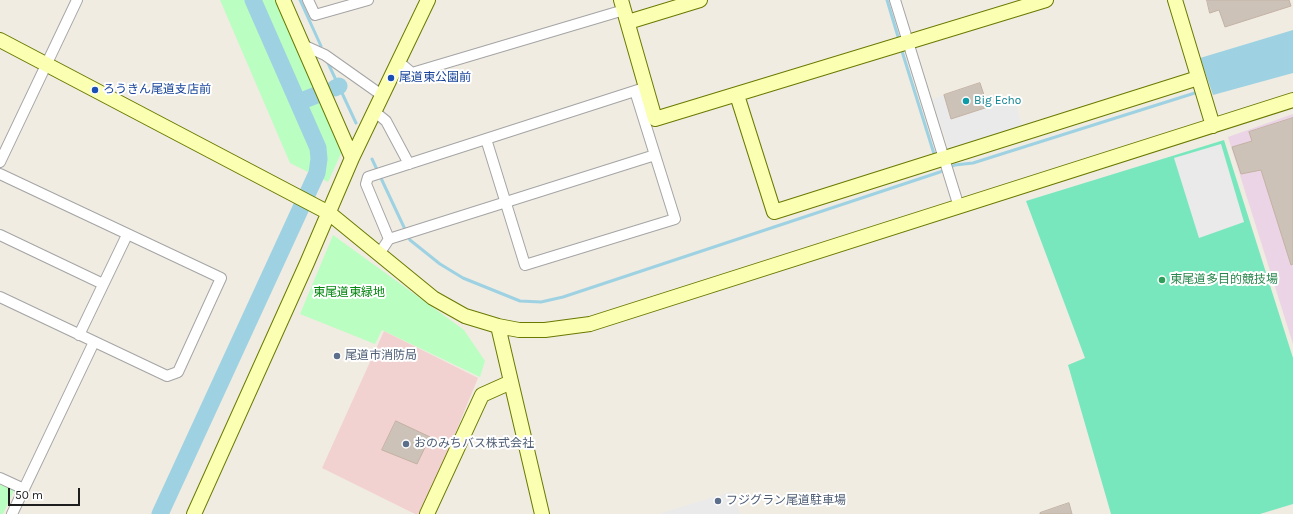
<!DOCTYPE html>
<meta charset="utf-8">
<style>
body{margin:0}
#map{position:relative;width:1293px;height:514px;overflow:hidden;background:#f0ece2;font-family:Karla,sans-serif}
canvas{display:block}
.scale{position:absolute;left:8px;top:488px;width:72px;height:18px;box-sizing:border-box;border:2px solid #1e1e1e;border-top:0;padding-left:5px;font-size:12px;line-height:14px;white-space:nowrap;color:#1e1e1e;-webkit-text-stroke:3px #fff;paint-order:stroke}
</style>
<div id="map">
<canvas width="1293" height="514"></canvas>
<div class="scale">50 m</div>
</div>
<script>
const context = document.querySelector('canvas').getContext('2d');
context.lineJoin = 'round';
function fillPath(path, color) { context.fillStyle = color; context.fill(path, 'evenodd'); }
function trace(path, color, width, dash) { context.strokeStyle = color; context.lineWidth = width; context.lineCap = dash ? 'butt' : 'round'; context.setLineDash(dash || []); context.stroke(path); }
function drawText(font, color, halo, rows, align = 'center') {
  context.font = font + ' Karla,"Noto Sans JP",sans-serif'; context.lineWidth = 4; context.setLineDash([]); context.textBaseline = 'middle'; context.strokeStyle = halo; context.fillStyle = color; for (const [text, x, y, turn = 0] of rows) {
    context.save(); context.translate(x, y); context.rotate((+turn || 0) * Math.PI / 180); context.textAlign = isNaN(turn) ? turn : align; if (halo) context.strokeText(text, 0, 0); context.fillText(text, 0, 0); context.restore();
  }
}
fillPath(new Path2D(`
 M 384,331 L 478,378 L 422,514 L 415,514 L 322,468 Z`), '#f2d2d0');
fillPath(new Path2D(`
 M 1293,114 L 1293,344 L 1228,137 Z`), '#ead4e5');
fillPath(new Path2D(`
 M 220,0 L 278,0 L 344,147 L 328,182 L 290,163 Z
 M 333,235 L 464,330 L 485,361 L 480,377 L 382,330 L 375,344 L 300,314 Z
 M 0,484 L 14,490 L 3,514 L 0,514 Z`), '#bbfec1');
fillPath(new Path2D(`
 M 1224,140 L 1293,358 L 1293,504 L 1260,514 L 1111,514 L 1068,365 L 1085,358 L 1026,201 Z`), '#79e7be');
fillPath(new Path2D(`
 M 944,95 L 951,119 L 988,107 L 1015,101 L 1023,130 L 950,151 L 932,100 Z
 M 1221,144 L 1244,222 L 1199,238 L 1174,158 Z
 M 733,491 L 740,514 L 659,514 Z`), '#eaeaea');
fillPath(new Path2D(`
 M 1293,30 L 1293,73 L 1213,95 L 1200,58 Z`), '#9ed2e2');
trace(new Path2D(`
 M 300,0 L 321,46
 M 887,0 L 899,40
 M 901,48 L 935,157
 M 328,63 L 356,123
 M 372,159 L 410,240 L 440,264 L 463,278 L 520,301 L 541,302 L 563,297 L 940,172 L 955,165 L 973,163 L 1198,92`), '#9ed2e2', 3);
trace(new Path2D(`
 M 335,88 L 339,86
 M 299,102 L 319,94
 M 160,514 L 317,173 L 319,159 L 318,148 L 253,0`), '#9ed2e2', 17);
const building = new Path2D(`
 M 1207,0 L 1289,0 L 1291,6 L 1225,27 L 1219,10 L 1210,13 Z
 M 980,83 L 988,107 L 951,119 L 944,95 Z
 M 1293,118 L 1293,264 L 1291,265 L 1261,170 L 1241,174 L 1232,147 L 1252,141 L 1249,132 Z
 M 396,421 L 430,437 L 417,464 L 382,450 Z
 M 1069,503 L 1072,514 L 1040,514 L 1040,513 Z`);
fillPath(building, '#ccc2b8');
trace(building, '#c3b2a3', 1);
const street = new Path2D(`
 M 308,0 L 315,15 L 368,0
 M 895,0 L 959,207
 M 303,45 L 325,55 L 383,96
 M 399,62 L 412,73 L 624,10
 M 375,112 L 386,121 L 409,164
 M 486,139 L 525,265 L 675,219 L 635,91
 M 0,162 L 77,0
 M 0,174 L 221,278 L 178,372 L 167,376 L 0,297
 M 0,235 L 103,284
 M 389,239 L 366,184 L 368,177 L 641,89
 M 379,254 L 389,239 L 655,155
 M 79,335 L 127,235
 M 0,478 L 24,489
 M 12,514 L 94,342`);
const secondary = new Path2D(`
 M 283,0 L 352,158
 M 621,0 L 655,119 L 1046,0
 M 1175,0 L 1213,126
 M 628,22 L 700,0
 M 0,40 L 329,213 L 433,298 L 465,316 L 498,326 L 519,330 L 545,330 L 590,324 L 1293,100
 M 737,95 L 774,212 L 1198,78
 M 498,326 L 542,514
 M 194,514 L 307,263 L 352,158 L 428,0
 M 427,514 L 482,395 L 511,382`);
trace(street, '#a5a5a5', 12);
trace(secondary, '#6a7900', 16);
trace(street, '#fff', 10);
trace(secondary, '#faffb1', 14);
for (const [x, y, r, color] of [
 [391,78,4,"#1a4fb4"],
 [95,90,4,"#1a4fb4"],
 [966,101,4,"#0f9aa8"],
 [1162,280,4,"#2e9e5b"],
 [337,356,4,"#5c6f8a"],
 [406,444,4,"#5c6f8a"],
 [718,501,4,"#5c6f8a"]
]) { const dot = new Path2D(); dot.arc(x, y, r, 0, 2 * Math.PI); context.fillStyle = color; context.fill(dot); trace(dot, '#fff', 1.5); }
drawText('12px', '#164399', '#fff', [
 ["尾道東公園前",399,78],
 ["ろうきん尾道支店前",103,90]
], 'left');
drawText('12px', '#0d838f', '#fff', [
 ["Big Echo",974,101]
], 'left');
drawText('12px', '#27864d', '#fff', [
 ["東尾道多目的競技場",1170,280]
], 'left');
drawText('12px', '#01860e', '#fff', [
 ["東尾道東緑地",349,293]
]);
drawText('12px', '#4e5e75', '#fff', [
 ["尾道市消防局",345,356],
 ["おのみちバス株式会社",414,444],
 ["フジグラン尾道駐車場",726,501]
], 'left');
</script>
